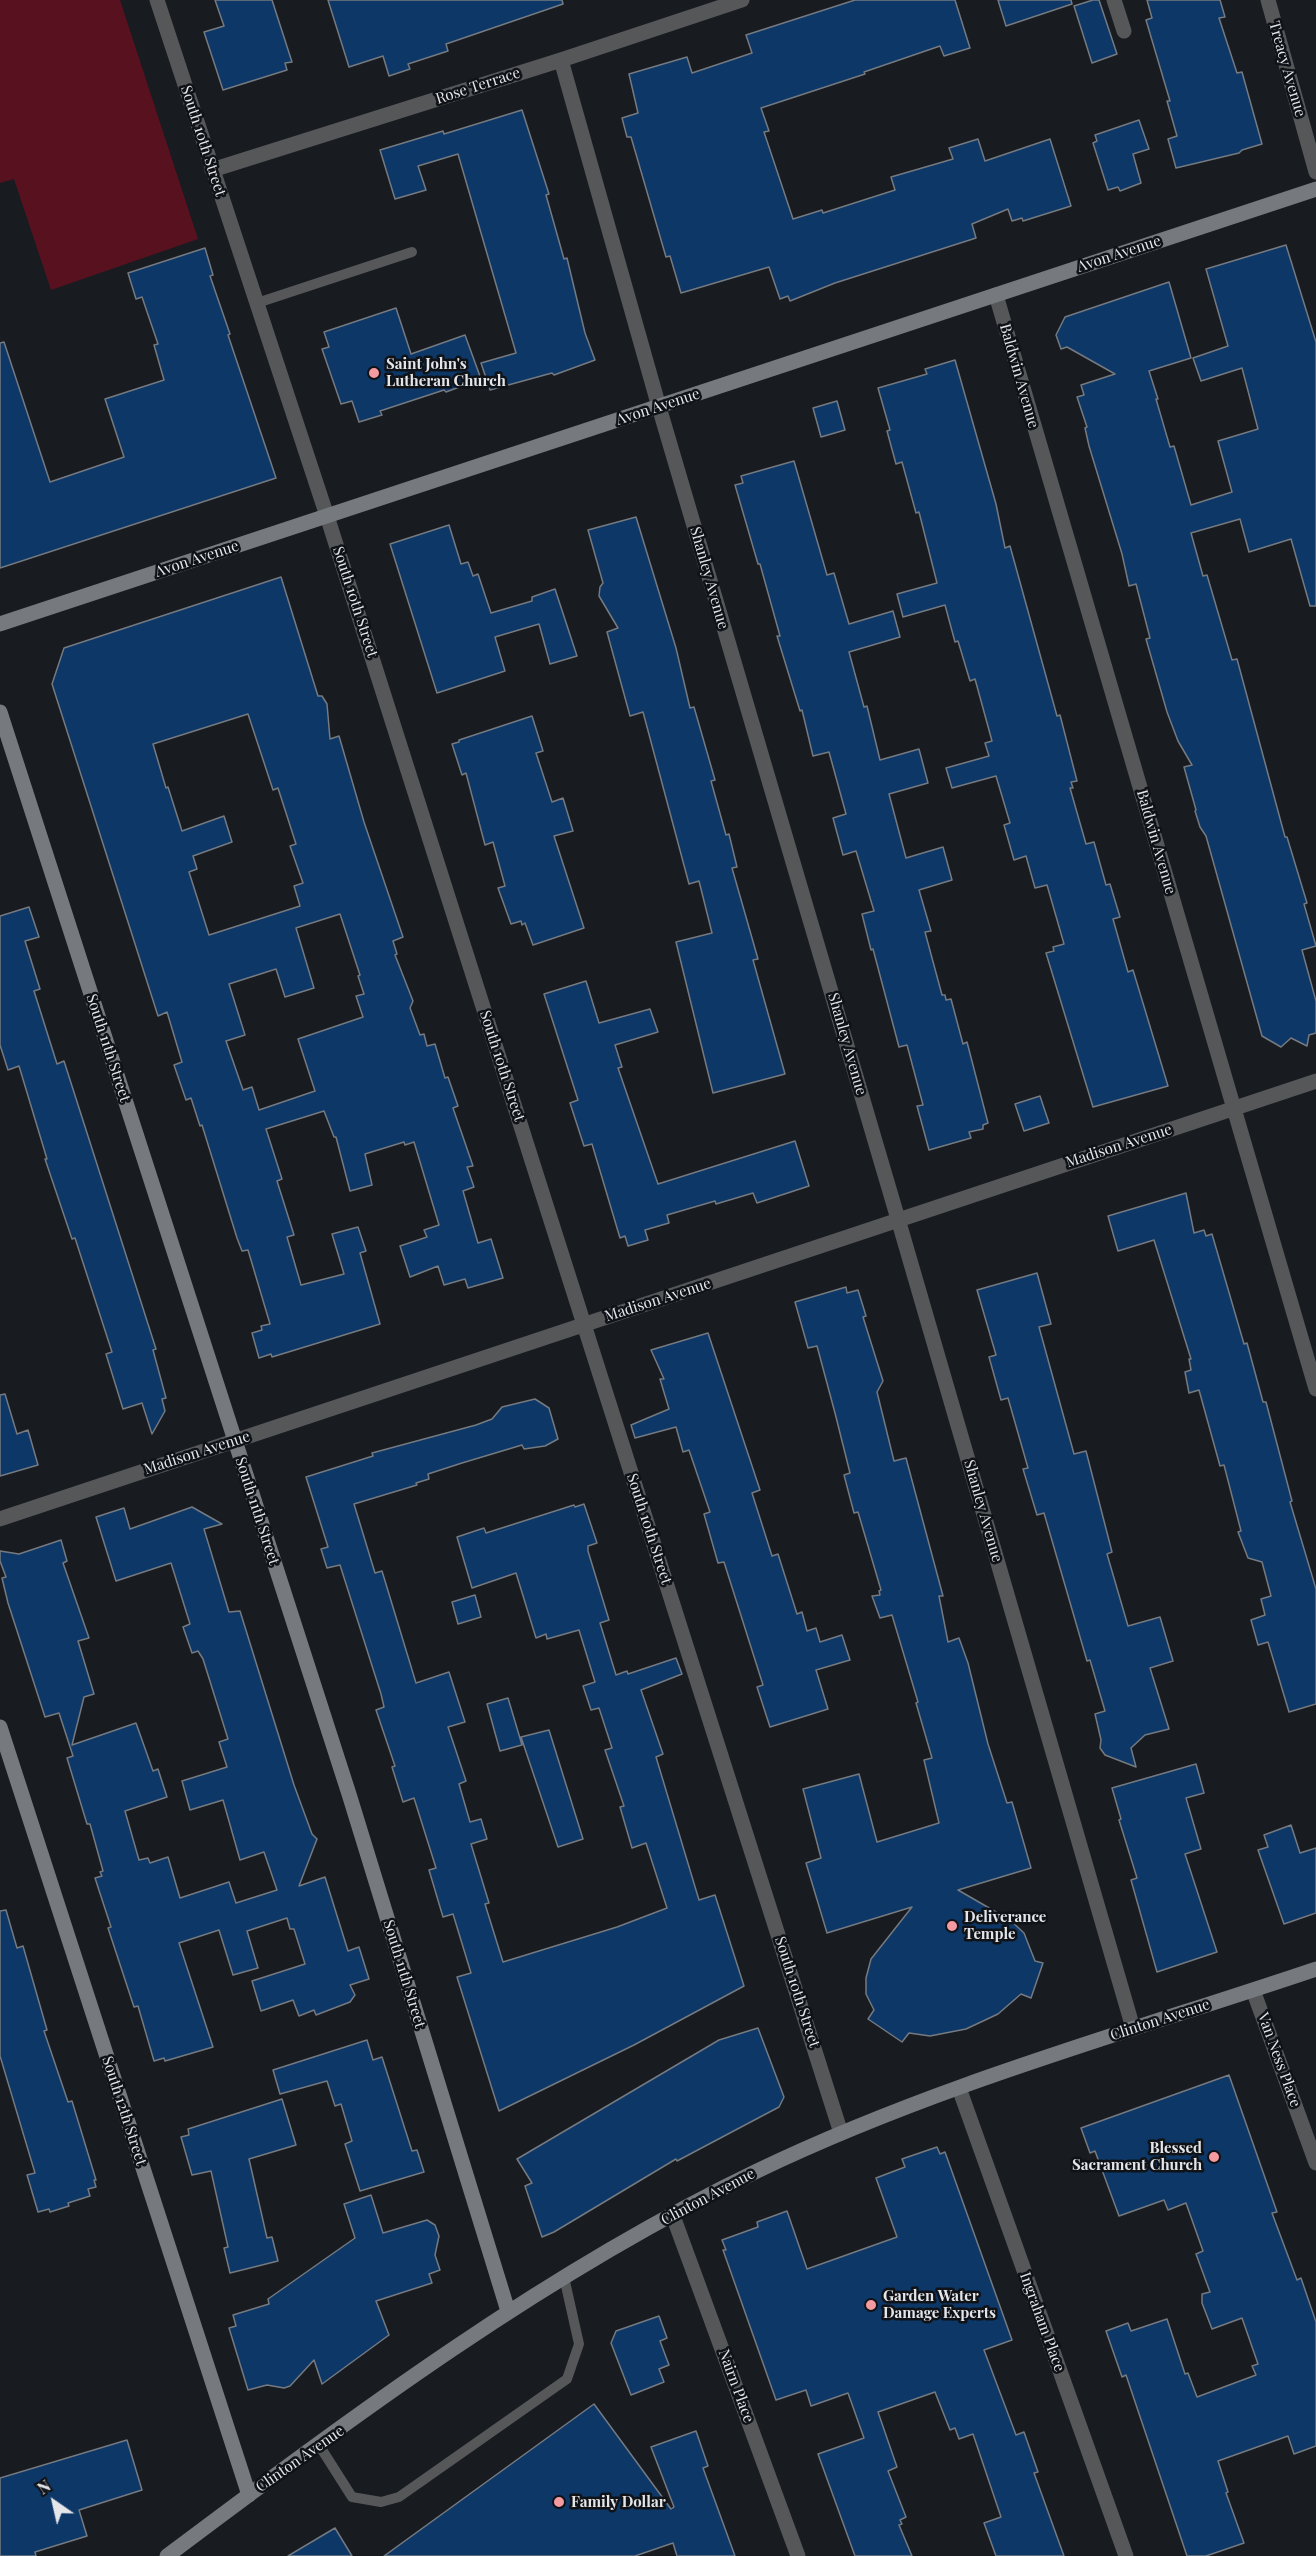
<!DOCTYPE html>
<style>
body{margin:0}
#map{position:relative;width:1316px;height:2556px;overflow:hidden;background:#181b20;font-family:"Playfair Display",serif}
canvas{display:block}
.north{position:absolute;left:24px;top:2472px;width:60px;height:60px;-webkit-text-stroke:4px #0f1217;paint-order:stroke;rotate:326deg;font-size:16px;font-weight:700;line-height:24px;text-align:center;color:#e4e6e9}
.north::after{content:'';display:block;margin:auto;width:21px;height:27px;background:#e4e6e9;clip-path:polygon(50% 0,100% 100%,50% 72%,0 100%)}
</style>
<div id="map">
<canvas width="1316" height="2556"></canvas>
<div class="north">N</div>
</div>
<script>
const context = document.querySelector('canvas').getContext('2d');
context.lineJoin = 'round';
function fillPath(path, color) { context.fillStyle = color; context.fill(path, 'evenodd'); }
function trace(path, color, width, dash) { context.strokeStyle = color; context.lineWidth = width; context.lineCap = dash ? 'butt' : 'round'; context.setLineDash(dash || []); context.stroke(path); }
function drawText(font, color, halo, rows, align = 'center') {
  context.font = font + ' "Playfair Display",serif'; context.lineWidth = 5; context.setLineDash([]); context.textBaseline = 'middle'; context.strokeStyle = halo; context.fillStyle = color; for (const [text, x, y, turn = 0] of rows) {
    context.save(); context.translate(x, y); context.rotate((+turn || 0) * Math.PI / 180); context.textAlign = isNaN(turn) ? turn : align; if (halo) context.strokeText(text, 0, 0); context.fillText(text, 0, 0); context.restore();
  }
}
fillPath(new Path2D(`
 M 0,0 L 120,0 L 198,239 L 51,290 L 14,179 L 0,183 Z`), '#58121f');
const building = new Path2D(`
 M 215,0 L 272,0 L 292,62 L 285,63 L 287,70 L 223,90 L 204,32 L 224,26 Z
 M 328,0 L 562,0 L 563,4 L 446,44 L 448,51 L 408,64 L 410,69 L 389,76 L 383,56 L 349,67 Z
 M 855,0 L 955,0 L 970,48 L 944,56 L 940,46 L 864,72 L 865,74 L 761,108 L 769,131 L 764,132 L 793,219 L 822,210 L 823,213 L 895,190 L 891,177 L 953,159 L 949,148 L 978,139 L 985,161 L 1050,139 L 1071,206 L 1023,221 L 1022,218 L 1012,221 L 1008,209 L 972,224 L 976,238 L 835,283 L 790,301 L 788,296 L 780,299 L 769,267 L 681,293 L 670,256 L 666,257 L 631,137 L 627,137 L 622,118 L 638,113 L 629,74 L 687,57 L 692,73 L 752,53 L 746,35 Z
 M 998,0 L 1071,0 L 1072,4 L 1006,26 Z
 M 1093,0 L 1099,0 L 1117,54 L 1092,63 L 1074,6 Z
 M 1147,0 L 1220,0 L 1225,17 L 1219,18 L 1237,73 L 1242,72 L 1262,144 L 1242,150 L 1239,153 L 1176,168 L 1168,139 L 1177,136 L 1167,101 L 1170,101 L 1146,20 L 1152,18 Z
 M 522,110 L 549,194 L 546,195 L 564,259 L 567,258 L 585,333 L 595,360 L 554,375 L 552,373 L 490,390 L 481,363 L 516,353 L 458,154 L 418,166 L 426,190 L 395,199 L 380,150 L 443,131 L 444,134 Z
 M 1139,120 L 1149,149 L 1133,154 L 1141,183 L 1120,191 L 1118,187 L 1108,190 L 1093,143 L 1097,141 L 1095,135 Z
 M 1286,245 L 1316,342 L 1316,606 L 1310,606 L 1291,539 L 1249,552 L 1240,519 L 1191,533 L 1203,576 L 1207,575 L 1232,660 L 1237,659 L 1285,837 L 1287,837 L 1307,903 L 1304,904 L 1316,946 L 1302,950 L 1316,1001 L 1316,1033 L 1309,1035 L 1307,1046 L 1291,1038 L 1281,1047 L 1262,1036 L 1206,836 L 1200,827 L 1195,811 L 1196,810 L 1184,767 L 1192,765 L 1178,741 L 1167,712 L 1146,639 L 1150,638 L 1136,584 L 1129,586 L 1122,554 L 1089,446 L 1085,428 L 1087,427 L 1077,397 L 1084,395 L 1081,385 L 1115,374 L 1067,347 L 1061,349 L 1056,335 L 1065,317 L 1169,282 L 1191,358 L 1149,371 L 1158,399 L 1156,399 L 1170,447 L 1174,446 L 1191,505 L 1232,492 L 1218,441 L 1258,429 L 1242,368 L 1201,381 L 1193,358 L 1228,346 L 1206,269 Z
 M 205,248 L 213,275 L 210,276 L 230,334 L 228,335 L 276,478 L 0,568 L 0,343 L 4,342 L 50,482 L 124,457 L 105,399 L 164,380 L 154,345 L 158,344 L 142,297 L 136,299 L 128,273 Z
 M 396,308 L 411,354 L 465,335 L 481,379 L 446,392 L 444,390 L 380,411 L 382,415 L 359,422 L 352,401 L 341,404 L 322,349 L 329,347 L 324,332 Z
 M 955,360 L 996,504 L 1005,548 L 1010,546 L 1057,716 L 1060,715 L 1077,781 L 1071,782 L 1073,788 L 1070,788 L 1086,844 L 1094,842 L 1106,885 L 1110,884 L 1120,917 L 1113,919 L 1128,972 L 1133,970 L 1168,1086 L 1093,1107 L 1046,953 L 1054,951 L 1053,947 L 1064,944 L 1047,885 L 1035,888 L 1026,856 L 1014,860 L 1004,825 L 1010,823 L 996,776 L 952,788 L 946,768 L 989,756 L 985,743 L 992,741 L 975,679 L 970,681 L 958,641 L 955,642 L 945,605 L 903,617 L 897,594 L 937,583 L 919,512 L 916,513 L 902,462 L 896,464 L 887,431 L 890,430 L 878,388 L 927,374 L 925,369 Z
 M 837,401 L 845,430 L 821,437 L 813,408 Z
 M 794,461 L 827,575 L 834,573 L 849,624 L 893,611 L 900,637 L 849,652 L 864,707 L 867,706 L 880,760 L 919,749 L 928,783 L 889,794 L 906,858 L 943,847 L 952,880 L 919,890 L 931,931 L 925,932 L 942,995 L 945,995 L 946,1000 L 951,999 L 963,1044 L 967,1042 L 988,1123 L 983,1125 L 983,1129 L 969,1132 L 971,1138 L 929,1150 L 917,1106 L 923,1105 L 907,1045 L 899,1047 L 873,949 L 871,950 L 862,914 L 874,911 L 856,851 L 843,855 L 833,818 L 846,814 L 829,752 L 813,756 L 802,710 L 800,711 L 777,636 L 780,636 L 760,564 L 758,564 L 735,485 L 743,483 L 741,476 Z
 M 636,517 L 676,648 L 690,708 L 694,707 L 715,780 L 711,781 L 726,835 L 729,834 L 737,867 L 732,868 L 758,959 L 753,960 L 785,1074 L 713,1093 L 676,942 L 712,933 L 699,881 L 689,884 L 643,712 L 630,716 L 607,632 L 618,628 L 599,596 L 600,587 L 603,583 L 588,530 Z
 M 449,525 L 461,564 L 468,562 L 473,576 L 478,574 L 491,613 L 532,601 L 532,597 L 555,589 L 577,656 L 550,664 L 539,624 L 495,637 L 505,671 L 437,693 L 390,544 Z
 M 281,577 L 318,696 L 322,696 L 327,704 L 330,739 L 339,736 L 364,822 L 403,937 L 393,941 L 397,954 L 395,955 L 413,1001 L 410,1008 L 420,1035 L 424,1034 L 427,1046 L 435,1044 L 445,1078 L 448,1077 L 458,1106 L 453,1108 L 473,1166 L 467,1167 L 474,1187 L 463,1191 L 478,1243 L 491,1239 L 503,1278 L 468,1288 L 465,1279 L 444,1285 L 438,1266 L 410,1277 L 400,1246 L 427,1237 L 424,1230 L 439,1225 L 414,1142 L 405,1145 L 404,1142 L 365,1154 L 372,1185 L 350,1191 L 336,1137 L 334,1137 L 324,1111 L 266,1129 L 282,1179 L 277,1181 L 294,1235 L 287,1237 L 301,1285 L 344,1274 L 332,1234 L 358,1227 L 366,1251 L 360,1253 L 380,1324 L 272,1357 L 271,1354 L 259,1358 L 252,1333 L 262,1330 L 261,1326 L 270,1324 L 248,1250 L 242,1251 L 237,1238 L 202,1125 L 200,1126 L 191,1098 L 186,1100 L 174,1065 L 182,1062 L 167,1012 L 158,1016 L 52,684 L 64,648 ZM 248,714 L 273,790 L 278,788 L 296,844 L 290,846 L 303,883 L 294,886 L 300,906 L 209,935 L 189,872 L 197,869 L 193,856 L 232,842 L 224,816 L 182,831 L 168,787 L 166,788 L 153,744 ZM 340,914 L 360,975 L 358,976 L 364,994 L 356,996 L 363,1017 L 298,1039 L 315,1091 L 259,1110 L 252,1087 L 243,1090 L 226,1041 L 245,1035 L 229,984 L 276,969 L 285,997 L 314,988 L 296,928 Z
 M 532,716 L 543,751 L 536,753 L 552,802 L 563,798 L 573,831 L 554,836 L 584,928 L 533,945 L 525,923 L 522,925 L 521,921 L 511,924 L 498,888 L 505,886 L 493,842 L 485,845 L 466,773 L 462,775 L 452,744 L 459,742 L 459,740 Z
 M 29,907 L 39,937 L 25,941 L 40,989 L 34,991 L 57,1064 L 64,1061 L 156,1349 L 153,1350 L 166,1398 L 162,1399 L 165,1411 L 152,1434 L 142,1403 L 123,1409 L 106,1354 L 112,1352 L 75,1238 L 72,1239 L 45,1159 L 47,1159 L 19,1066 L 8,1070 L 0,1045 L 0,916 Z
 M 586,981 L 599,1023 L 650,1009 L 658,1032 L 615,1045 L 622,1067 L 618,1068 L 658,1184 L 795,1141 L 809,1186 L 757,1203 L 753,1193 L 716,1204 L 715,1201 L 667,1215 L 669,1223 L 645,1230 L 648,1240 L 628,1246 L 625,1236 L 620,1238 L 592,1144 L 584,1146 L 570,1103 L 578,1100 L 544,994 Z
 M 1040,1096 L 1049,1123 L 1024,1131 L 1015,1104 Z
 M 1186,1193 L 1194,1233 L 1204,1230 L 1206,1236 L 1212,1234 L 1244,1344 L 1247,1343 L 1263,1402 L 1266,1402 L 1292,1501 L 1290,1502 L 1316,1589 L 1316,1704 L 1289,1712 L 1268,1642 L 1258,1645 L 1251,1620 L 1265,1615 L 1261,1599 L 1271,1596 L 1262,1562 L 1248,1558 L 1238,1532 L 1241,1531 L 1224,1465 L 1220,1466 L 1199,1390 L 1189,1393 L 1185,1372 L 1191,1370 L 1189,1359 L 1191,1359 L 1154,1240 L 1118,1251 L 1108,1216 Z
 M 1037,1273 L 1051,1324 L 1039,1327 L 1074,1454 L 1086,1451 L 1112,1552 L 1107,1554 L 1128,1626 L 1160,1617 L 1173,1661 L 1150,1668 L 1169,1729 L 1145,1735 L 1131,1748 L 1136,1767 L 1105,1755 L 1100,1748 L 1101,1740 L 1095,1714 L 1105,1711 L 1090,1660 L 1087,1661 L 1044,1513 L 1037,1515 L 1023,1469 L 1028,1468 L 1008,1398 L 1001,1400 L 989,1357 L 996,1355 L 977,1290 Z
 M 846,1287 L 847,1293 L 858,1290 L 866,1316 L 863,1317 L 883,1381 L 877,1392 L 894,1461 L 906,1458 L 943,1596 L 939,1596 L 948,1642 L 959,1638 L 968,1663 L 988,1744 L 1007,1803 L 1012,1802 L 1031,1868 L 958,1890 L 1010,1920 L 1024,1933 L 1035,1961 L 1043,1963 L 1031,1998 L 1021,1994 L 998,2014 L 966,2029 L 930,2036 L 909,2033 L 902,2042 L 868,2019 L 874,2010 L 866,1994 L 866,1978 L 871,1959 L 912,1907 L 827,1933 L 806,1863 L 821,1858 L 803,1789 L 859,1774 L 877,1842 L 939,1823 L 924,1760 L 932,1758 L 916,1703 L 918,1702 L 892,1615 L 880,1618 L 872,1596 L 880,1595 L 879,1591 L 881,1590 L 858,1512 L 854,1513 L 844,1475 L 850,1473 L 835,1413 L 817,1346 L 808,1348 L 795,1302 Z
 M 708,1333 L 760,1490 L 752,1493 L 772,1556 L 778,1554 L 797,1614 L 802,1612 L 807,1631 L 816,1628 L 820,1642 L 842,1635 L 850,1660 L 816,1670 L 828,1709 L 770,1727 L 757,1687 L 763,1685 L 724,1562 L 718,1563 L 704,1514 L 710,1512 L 689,1450 L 683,1452 L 676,1427 L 635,1438 L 631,1425 L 669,1409 L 660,1379 L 664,1379 L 651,1350 Z
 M 5,1394 L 17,1434 L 28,1430 L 38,1465 L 0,1476 L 0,1395 Z
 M 535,1399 L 549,1408 L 558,1439 L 545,1446 L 524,1449 L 522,1445 L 462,1463 L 428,1474 L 429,1479 L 416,1483 L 417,1485 L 354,1504 L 375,1573 L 382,1571 L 416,1683 L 449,1672 L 465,1722 L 448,1727 L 466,1781 L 459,1784 L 470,1822 L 481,1819 L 487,1839 L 471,1844 L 489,1903 L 485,1904 L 503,1962 L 617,1927 L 667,1908 L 646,1843 L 632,1848 L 620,1807 L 624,1806 L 605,1750 L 612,1748 L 599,1708 L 591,1710 L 583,1686 L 595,1682 L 579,1630 L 547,1639 L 546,1634 L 536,1638 L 516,1573 L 472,1588 L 457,1537 L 484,1528 L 486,1533 L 574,1505 L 575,1507 L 584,1504 L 597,1543 L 588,1546 L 588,1551 L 609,1620 L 600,1623 L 616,1675 L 627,1671 L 628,1674 L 676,1658 L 682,1674 L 641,1690 L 663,1754 L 656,1757 L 699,1900 L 715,1895 L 744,1986 L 634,2045 L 499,2111 L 457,1977 L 471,1973 L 453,1914 L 443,1917 L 429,1870 L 436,1868 L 414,1798 L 403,1802 L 392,1767 L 395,1766 L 376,1710 L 384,1707 L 381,1694 L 340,1565 L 327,1568 L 321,1549 L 328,1547 L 306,1477 L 373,1456 L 372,1453 L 476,1425 L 492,1419 L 502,1407 Z
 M 192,1507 L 222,1524 L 204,1529 L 229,1612 L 240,1611 L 294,1785 L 312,1834 L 317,1839 L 299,1886 L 325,1877 L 348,1951 L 359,1947 L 369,1979 L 350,1985 L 355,1995 L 350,2002 L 316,2015 L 314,2010 L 299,2016 L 293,2000 L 261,2011 L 252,1981 L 305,1964 L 294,1929 L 290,1929 L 287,1918 L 247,1931 L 258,1968 L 233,1975 L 219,1930 L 179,1943 L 213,2047 L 165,2061 L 164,2058 L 154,2061 L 138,2006 L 134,2007 L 108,1928 L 111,1927 L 95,1878 L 102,1876 L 100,1872 L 103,1871 L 90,1824 L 87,1824 L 67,1758 L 73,1756 L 59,1713 L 45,1717 L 8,1603 L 2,1578 L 6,1577 L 0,1561 L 0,1551 L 19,1554 L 61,1540 L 67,1561 L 63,1563 L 89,1638 L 78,1641 L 94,1694 L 84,1697 L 72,1745 L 136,1723 L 153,1771 L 158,1769 L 167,1797 L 125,1811 L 139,1860 L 148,1858 L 150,1863 L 168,1857 L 180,1898 L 229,1882 L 236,1903 L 277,1890 L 264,1852 L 240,1860 L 223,1800 L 190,1810 L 182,1781 L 227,1767 L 219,1742 L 228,1739 L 203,1659 L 198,1651 L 192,1653 L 183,1627 L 190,1624 L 171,1563 L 116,1581 L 96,1517 L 124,1508 L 130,1529 Z
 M 475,1595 L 481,1617 L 458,1624 L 452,1602 Z
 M 508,1698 L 522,1745 L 500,1751 L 487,1704 Z
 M 549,1730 L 583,1839 L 558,1847 L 521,1737 Z
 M 1196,1764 L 1204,1793 L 1186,1798 L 1201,1849 L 1185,1854 L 1217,1952 L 1157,1972 L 1131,1880 L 1137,1878 L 1119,1820 L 1121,1819 L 1112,1788 Z
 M 1291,1825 L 1300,1853 L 1316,1848 L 1316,1913 L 1284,1924 L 1258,1850 L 1268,1847 L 1264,1835 Z
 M 6,1910 L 17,1948 L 23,1946 L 47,2030 L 44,2031 L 68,2102 L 72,2101 L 96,2180 L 94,2180 L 96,2187 L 88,2189 L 90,2196 L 68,2203 L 69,2206 L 50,2212 L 49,2209 L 38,2212 L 27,2175 L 35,2173 L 0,2056 L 0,1911 Z
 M 758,2028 L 784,2097 L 779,2107 L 677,2161 L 676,2159 L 554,2232 L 542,2237 L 525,2186 L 532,2183 L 517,2159 L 719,2040 Z
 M 367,2040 L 373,2060 L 382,2057 L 412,2151 L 417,2150 L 424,2172 L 360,2191 L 345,2144 L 352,2141 L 341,2104 L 335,2106 L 327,2081 L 280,2094 L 273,2070 Z
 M 1229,2075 L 1277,2212 L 1272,2213 L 1297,2280 L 1301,2278 L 1316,2322 L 1316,2446 L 1294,2454 L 1288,2436 L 1218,2461 L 1228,2492 L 1226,2493 L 1244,2543 L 1206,2556 L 1187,2556 L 1126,2375 L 1122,2377 L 1106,2331 L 1128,2323 L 1131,2331 L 1167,2319 L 1185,2374 L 1188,2373 L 1197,2397 L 1256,2375 L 1252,2366 L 1258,2364 L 1242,2318 L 1212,2329 L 1202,2303 L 1202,2294 L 1210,2292 L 1196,2254 L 1203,2251 L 1186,2203 L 1168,2210 L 1164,2200 L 1119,2216 L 1095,2151 L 1090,2153 L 1081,2128 Z
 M 282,2099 L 296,2145 L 249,2159 L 267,2238 L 272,2237 L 278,2261 L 230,2273 L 224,2248 L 228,2247 L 211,2171 L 192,2175 L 181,2137 L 189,2135 L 188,2129 Z
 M 937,2147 L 940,2154 L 945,2152 L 1012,2340 L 984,2350 L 1016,2435 L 1024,2432 L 1038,2472 L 1034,2473 L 1064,2556 L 996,2556 L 984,2523 L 1001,2517 L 973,2434 L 959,2439 L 955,2428 L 950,2430 L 935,2392 L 878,2412 L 897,2467 L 888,2471 L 906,2517 L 900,2520 L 902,2524 L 899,2525 L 912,2556 L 855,2556 L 818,2454 L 864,2438 L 848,2393 L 811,2406 L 806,2390 L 776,2400 L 723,2250 L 726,2250 L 722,2240 L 758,2227 L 757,2222 L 787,2211 L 807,2269 L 897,2237 L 876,2178 L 905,2167 L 902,2159 Z
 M 371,2195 L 383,2233 L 427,2220 L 435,2225 L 439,2236 L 435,2255 L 440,2270 L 429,2274 L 432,2283 L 376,2301 L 389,2335 L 322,2384 L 314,2360 L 290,2386 L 284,2388 L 267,2385 L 248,2390 L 229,2328 L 236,2326 L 233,2315 L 269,2304 L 268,2299 L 355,2238 L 344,2204 Z
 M 659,2316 L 667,2338 L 660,2341 L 669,2365 L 659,2369 L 664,2382 L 631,2395 L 611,2343 L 616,2331 Z
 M 594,2404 L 671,2509 L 674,2507 L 651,2447 L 696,2431 L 708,2466 L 703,2468 L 735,2556 L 677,2556 L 673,2543 L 635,2556 L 384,2556 Z
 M 127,2440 L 142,2490 L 79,2510 L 87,2536 L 35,2552 L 36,2556 L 0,2556 L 0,2478 Z
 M 335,2528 L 352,2556 L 288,2556 Z`);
fillPath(building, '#0d3767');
trace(building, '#757a80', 1.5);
trace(new Path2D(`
 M 257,303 L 412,252
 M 319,2445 L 352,2497 L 381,2502 L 399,2497 L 567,2379 L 579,2344 L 564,2277`), '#555759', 10);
trace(new Path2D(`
 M 157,0 L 327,516 L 841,2133
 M 1114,0 L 1124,31
 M 1268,0 L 1316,172
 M 561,60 L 659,407 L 898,1219 L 1133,2028
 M 212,170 L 561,60 L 742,0
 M 996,295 L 1316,1389
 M 0,1519 L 1316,1081
 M 1253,1990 L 1316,2163
 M 959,2088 L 1126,2556
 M 673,2216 L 798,2556`), '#555759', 15);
trace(new Path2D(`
 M 0,624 L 1316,189
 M 0,712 L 349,1794 L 508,2311
 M 0,1727 L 249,2495
 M 167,2556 C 355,2415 545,2273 757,2171 C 936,2085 1129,2032 1316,1969`), '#76797d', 15);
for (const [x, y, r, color] of [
 [374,373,6,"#f49aa1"],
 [952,1926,6,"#f49aa1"],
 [1214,2157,6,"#f49aa1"],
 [871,2305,6,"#f49aa1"],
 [559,2502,6,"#f49aa1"]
]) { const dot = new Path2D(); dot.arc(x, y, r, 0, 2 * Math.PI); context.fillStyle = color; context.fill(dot); trace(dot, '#0f1217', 2); }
drawText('15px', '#e4e6e9', '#0f1217', [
 ["Treacy Avenue",1287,69,74],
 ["Rose Terrace",478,86,-18],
 ["South 10th Street",203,141,72],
 ["Avon Avenue",1119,254,-18],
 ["Baldwin Avenue",1019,376,74],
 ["Avon Avenue",658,407,-18],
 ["Avon Avenue",197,559,-18],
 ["Shanley Avenue",709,578,74],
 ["South 10th Street",355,602,72],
 ["Baldwin Avenue",1156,842,74],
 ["Shanley Avenue",847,1044,74],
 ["South 11th Street",108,1048,72],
 ["South 10th Street",502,1066,72],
 ["Madison Avenue",1119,1146,-18],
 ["Madison Avenue",658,1300,-18],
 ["Madison Avenue",197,1453,-18],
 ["South 11th Street",257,1511,72],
 ["Shanley Avenue",983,1511,74],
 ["South 10th Street",649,1529,72],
 ["South 11th Street",404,1974,73],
 ["South 10th Street",797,1992,72],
 ["Clinton Avenue",1160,2020,-18],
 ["Van Ness Place",1279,2060,70],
 ["South 12th Street",124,2111,72],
 ["Clinton Avenue",708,2197,-28],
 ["Ingraham Place",1042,2322,70],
 ["Nairn Place",736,2386,70],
 ["Clinton Avenue",300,2459,-35]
]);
drawText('bold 15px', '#e4e6e9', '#0f1217', [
 ["Saint John's",386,364],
 ["Lutheran Church",386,381],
 ["Deliverance",964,1917],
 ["Temple",964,1934],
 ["Blessed",1202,2148,"right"],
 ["Sacrament Church",1202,2165,"right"],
 ["Garden Water",883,2296],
 ["Damage Experts",883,2313],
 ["Family Dollar",571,2502]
], 'left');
</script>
